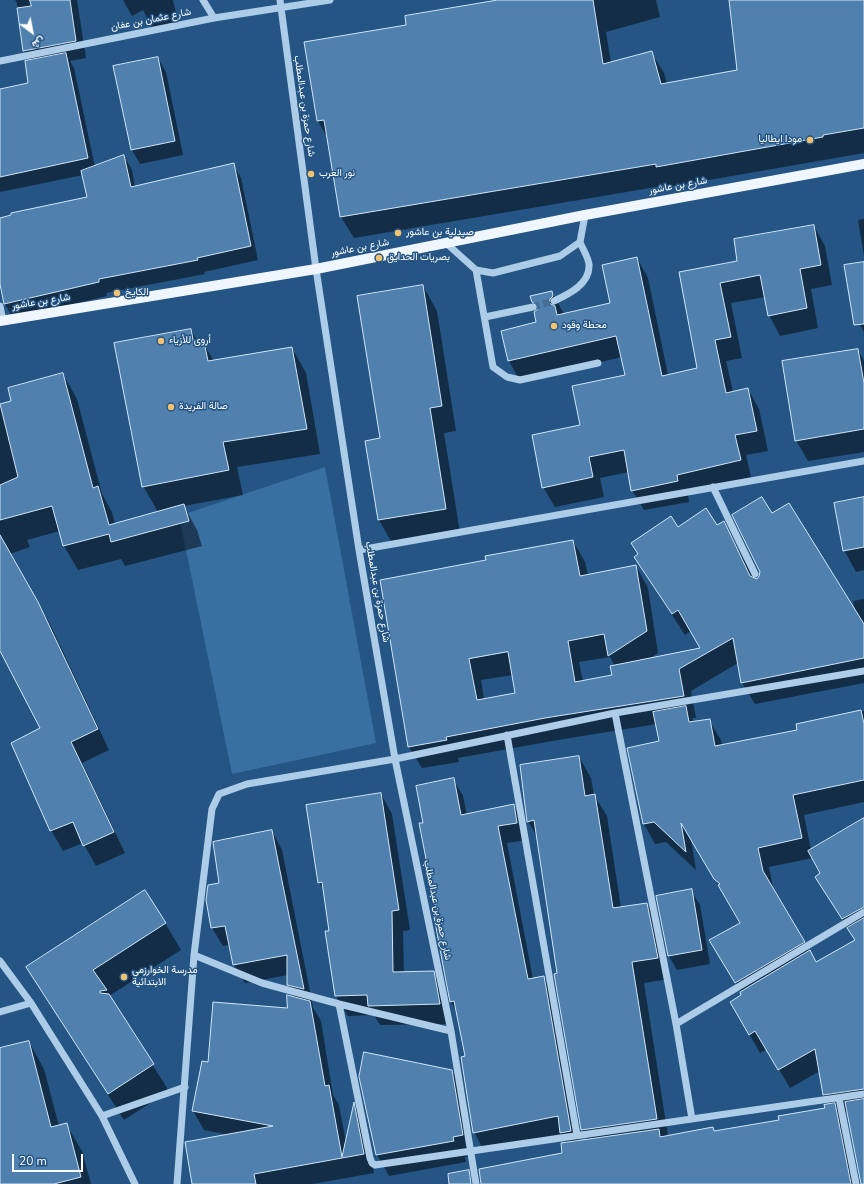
<!DOCTYPE html>
<meta charset="utf-8">
<style>
body{margin:0}
#map{position:relative;width:864px;height:1184px;overflow:hidden;background:#245584;font-family:"Nunito Sans",Vazirmatn,sans-serif}
canvas{display:block}
.north{position:absolute;left:12px;top:12px;width:40px;height:40px;-webkit-text-stroke:3px #245584;paint-order:stroke;rotate:148deg;font-size:11px;font-weight:700;line-height:16px;text-align:center;color:#fff}
.north::after{content:'';display:block;margin:auto;width:14px;height:18px;background:#fff;clip-path:polygon(50% 0,100% 100%,50% 72%,0 100%)}
.scale{position:absolute;left:12px;top:1154px;width:71px;height:18px;box-sizing:border-box;border:2px solid #fff;border-top:0;padding-left:5px;font-size:12px;line-height:14px;white-space:nowrap;color:#fff;-webkit-text-stroke:3px #245584;paint-order:stroke}
</style>
<div id="map">
<canvas width="864" height="1184"></canvas>
<div class="north">ش</div>
<div class="scale">20 m</div>
</div>
<script>
const context = document.querySelector('canvas').getContext('2d');
context.lineJoin = 'round';
function fillPath(path, color) { context.fillStyle = color; context.fill(path, 'evenodd'); }
function trace(path, color, width, dash) { context.strokeStyle = color; context.lineWidth = width; context.lineCap = dash ? 'butt' : 'round'; context.setLineDash(dash || []); context.stroke(path); }
function drawText(font, color, halo, rows, align = 'center') {
  context.font = font + ' "Nunito Sans",Vazirmatn,sans-serif'; context.lineWidth = 3; context.setLineDash([]); context.textBaseline = 'middle'; context.strokeStyle = halo; context.fillStyle = color; for (const [text, x, y, turn = 0] of rows) {
    context.save(); context.translate(x, y); context.rotate((+turn || 0) * Math.PI / 180); context.textAlign = isNaN(turn) ? turn : align; if (halo) context.strokeText(text, 0, 0); context.fillText(text, 0, 0); context.restore();
  }
}
fillPath(new Path2D(`
 M 325,467 L 376,743 L 232,774 L 179,516 Z`), '#3870a1');
fillPath(new Path2D(`
 M 15,0 L 77,0 L 86,58 L 70,61 L 74,68 L 95,167 L 124,156 L 132,170 L 135,187 L 233,164 L 241,178 L 258,260 L 204,272 L 205,274 L 106,293 L 107,296 L 13,318 L 5,304 L 0,278 L 0,219 L 88,198 L 83,175 L 0,192 L 0,90 L 30,84 L 30,61 L 24,51 L 17,3 Z
 M 123,0 L 173,0 L 179,26 L 154,32 L 143,10 L 132,16 Z
 M 513,0 L 656,0 L 660,17 L 606,32 L 611,63 L 651,52 L 664,73 L 667,84 L 738,71 L 735,0 L 864,0 L 864,153 L 669,187 L 668,185 L 354,238 L 341,217 L 328,139 L 318,121 L 305,42 L 408,26 Z
 M 158,58 L 166,72 L 183,155 L 140,164 L 132,150 Z
 M 864,219 L 864,256 L 858,220 Z
 M 814,226 L 825,246 L 832,285 L 811,289 L 818,328 L 780,336 L 769,315 L 765,297 L 731,303 L 742,358 L 726,361 L 733,392 L 748,389 L 759,409 L 768,451 L 746,455 L 752,481 L 688,495 L 689,502 L 644,510 L 632,490 L 629,472 L 600,478 L 604,497 L 555,507 L 543,487 L 581,426 L 626,376 L 622,357 L 520,381 L 509,361 L 537,323 L 537,310 L 533,302 L 552,292 L 564,314 L 611,304 L 637,258 L 648,278 L 668,375 L 698,369 L 680,273 L 739,261 Z
 M 864,263 L 864,332 L 853,313 Z
 M 423,286 L 437,311 L 456,431 L 444,433 L 460,533 L 393,545 L 379,520 L 367,442 L 381,439 Z
 M 191,330 L 199,344 L 203,343 L 214,361 L 292,348 L 306,373 L 320,454 L 237,467 L 243,495 L 184,506 L 197,530 L 202,546 L 125,566 L 121,559 L 78,570 L 64,546 L 60,531 L 27,540 L 30,547 L 10,554 L 50,624 L 109,750 L 82,763 L 125,853 L 96,866 L 83,843 L 63,851 L 51,830 L 41,728 L 0,649 L 0,405 L 12,402 L 63,374 L 77,399 L 102,494 L 112,512 L 115,524 L 158,512 L 143,486 Z
 M 858,350 L 864,361 L 864,452 L 808,461 L 796,440 Z
 M 864,498 L 864,570 L 856,572 L 844,550 Z
 M 772,515 L 855,611 L 853,601 L 864,599 L 864,683 L 755,704 L 742,683 L 738,663 L 691,691 L 696,718 L 692,718 L 694,722 L 709,720 L 721,740 L 722,745 L 798,731 L 797,725 L 864,711 L 864,802 L 804,815 L 811,850 L 864,818 L 864,1184 L 861,1184 L 848,1112 L 839,1113 L 857,1184 L 482,1184 L 563,1154 L 567,1143 L 561,1134 L 483,1149 L 474,1132 L 466,1057 L 457,1012 L 451,1002 L 445,971 L 424,824 L 453,779 L 463,796 L 467,815 L 514,805 L 523,822 L 526,840 L 507,843 L 533,979 L 544,977 L 553,994 L 579,1141 L 588,1140 L 582,1130 L 537,837 L 528,821 L 579,757 L 591,778 L 594,795 L 607,816 L 621,908 L 647,904 L 659,925 L 669,979 L 644,983 L 668,1136 L 713,1128 L 715,1132 L 780,1121 L 826,1109 L 830,1105 L 824,1095 L 820,1071 L 790,1088 L 767,1049 L 760,1053 L 731,1002 L 743,995 L 711,941 L 741,923 L 691,839 L 696,870 L 666,842 L 655,844 L 644,824 L 628,749 L 660,742 L 657,724 L 558,740 L 458,758 L 459,762 L 422,768 L 409,747 L 381,581 L 487,561 L 573,541 L 585,562 L 588,575 L 636,566 L 648,588 L 658,653 L 649,659 L 702,649 L 691,631 L 685,635 L 635,557 L 678,528 L 717,526 L 723,522 L 755,580 L 760,577 ZM 610,657 L 615,666 L 613,676 L 583,682 L 579,662 ZM 513,675 L 517,694 L 484,700 L 481,680 ZM 813,858 L 822,874 L 816,877 L 856,940 L 816,963 L 774,892 L 769,867 Z
 M 381,794 L 392,814 L 410,930 L 403,931 L 404,973 L 433,972 L 445,992 L 451,1024 L 380,1025 L 374,1015 L 348,1016 L 336,996 L 326,932 L 331,932 L 325,892 L 319,882 Z
 M 272,831 L 282,850 L 313,1007 L 312,1006 L 321,1021 L 333,1095 L 339,1105 L 346,1142 L 354,1104 L 364,1122 L 374,1173 L 312,1184 L 193,1184 L 229,1135 L 204,1130 L 193,1111 L 209,1063 L 288,1009 L 296,999 L 288,984 L 288,975 L 245,983 L 234,965 L 230,945 L 223,946 L 212,928 L 207,900 L 221,883 Z
 M 691,891 L 700,905 L 710,964 L 677,970 L 669,956 Z
 M 165,923 L 181,950 L 109,996 L 169,1091 L 124,1120 L 27,967 Z
 M 29,1042 L 44,1069 L 59,1126 L 66,1124 L 82,1151 L 91,1184 L 0,1184 L 0,1049 Z
 M 452,1071 L 464,1092 L 474,1156 L 465,1157 L 466,1162 L 389,1176 L 377,1155 L 360,1077 Z`), '#0007');
const building = new Path2D(`
 M 30,0 L 70,0 L 76,41 L 23,51 L 17,8 L 31,6 Z
 M 498,0 L 593,0 L 603,64 L 652,51 L 661,84 L 737,70 L 729,0 L 864,0 L 864,128 L 823,135 L 823,137 L 656,167 L 656,164 L 340,217 L 324,120 L 317,121 L 304,42 L 406,25 L 405,16 Z
 M 66,53 L 88,158 L 0,177 L 0,89 L 28,83 L 25,61 Z
 M 158,57 L 175,141 L 131,150 L 113,66 Z
 M 124,155 L 131,187 L 234,163 L 251,246 L 197,258 L 198,260 L 99,279 L 99,282 L 4,304 L 0,284 L 0,218 L 11,215 L 11,213 L 87,197 L 81,171 Z
 M 814,225 L 821,265 L 800,269 L 807,308 L 768,316 L 760,275 L 720,283 L 731,337 L 715,340 L 726,393 L 748,388 L 757,431 L 735,435 L 741,460 L 677,475 L 678,481 L 631,491 L 624,450 L 589,457 L 593,477 L 542,488 L 532,435 L 580,425 L 572,386 L 625,375 L 616,336 L 508,361 L 501,331 L 536,322 L 534,312 L 538,309 L 538,306 L 532,302 L 530,296 L 552,291 L 553,296 L 550,299 L 549,303 L 555,306 L 557,315 L 610,303 L 602,265 L 637,257 L 662,376 L 697,368 L 679,272 L 737,261 L 734,239 Z
 M 864,262 L 864,324 L 854,325 L 844,265 Z
 M 423,285 L 442,406 L 430,408 L 446,509 L 378,520 L 365,441 L 380,438 L 357,296 Z
 M 191,329 L 194,344 L 204,342 L 208,361 L 292,347 L 307,429 L 223,442 L 229,470 L 142,487 L 114,343 Z
 M 858,349 L 864,383 L 864,429 L 795,441 L 782,361 Z
 M 63,373 L 93,488 L 98,486 L 109,525 L 184,504 L 189,521 L 111,542 L 109,534 L 63,546 L 52,506 L 0,520 L 0,485 L 18,477 L 0,404 L 11,401 L 8,388 Z
 M 762,497 L 772,513 L 789,503 L 864,624 L 864,658 L 741,683 L 733,638 L 679,669 L 684,696 L 545,718 L 446,737 L 447,740 L 408,747 L 380,580 L 486,560 L 485,556 L 573,540 L 580,576 L 636,565 L 647,631 L 608,656 L 604,634 L 568,641 L 575,682 L 612,675 L 610,666 L 700,648 L 678,610 L 672,614 L 634,557 L 638,554 L 631,543 L 671,516 L 678,527 L 706,508 L 717,525 L 724,521 L 750,576 L 757,579 L 759,576 L 760,572 L 732,515 ZM 508,652 L 515,693 L 477,700 L 469,659 Z
 M 864,497 L 864,547 L 843,551 L 834,503 Z
 M 0,535 L 38,602 L 98,729 L 71,742 L 114,832 L 83,846 L 73,822 L 50,831 L 11,743 L 40,728 L 0,651 Z
 M 686,706 L 689,722 L 710,719 L 715,746 L 797,730 L 796,724 L 861,710 L 864,724 L 864,780 L 793,795 L 802,838 L 758,848 L 763,871 L 805,942 L 735,983 L 709,940 L 740,923 L 718,885 L 720,884 L 714,879 L 681,823 L 686,852 L 654,822 L 643,824 L 627,748 L 659,741 L 653,712 Z
 M 579,756 L 585,796 L 595,794 L 613,908 L 647,903 L 658,958 L 632,962 L 657,1119 L 581,1130 L 554,974 L 557,973 L 534,820 L 527,822 L 520,765 Z
 M 454,778 L 461,815 L 514,804 L 517,823 L 498,826 L 528,979 L 544,976 L 571,1131 L 560,1133 L 558,1116 L 473,1133 L 461,1057 L 465,1056 L 454,1001 L 450,1002 L 444,971 L 433,911 L 436,910 L 419,823 L 423,823 L 416,786 Z
 M 381,793 L 399,910 L 392,911 L 393,972 L 434,971 L 440,1004 L 368,1006 L 367,995 L 335,996 L 325,931 L 329,931 L 322,882 L 318,883 L 306,805 Z
 M 864,818 L 864,907 L 842,919 L 815,877 L 820,873 L 808,851 Z
 M 272,830 L 280,871 L 304,989 L 287,985 L 287,955 L 233,965 L 225,926 L 211,928 L 206,900 L 208,885 L 219,883 L 213,842 Z
 M 692,889 L 702,950 L 668,956 L 656,896 Z
 M 145,890 L 166,923 L 93,970 L 107,990 L 100,991 L 100,993 L 109,994 L 154,1064 L 108,1094 L 26,967 Z
 M 864,918 L 864,1089 L 823,1095 L 815,1049 L 778,1070 L 755,1031 L 749,1035 L 730,1002 L 741,995 L 740,992 L 810,950 L 816,962 L 855,940 L 847,928 Z
 M 287,995 L 310,1001 L 325,1086 L 329,1085 L 342,1157 L 354,1102 L 364,1154 L 254,1174 L 256,1184 L 192,1184 L 185,1142 L 273,1126 L 192,1111 L 202,1061 L 208,1062 L 213,1002 L 287,1008 Z
 M 29,1041 L 51,1127 L 67,1123 L 81,1177 L 54,1184 L 0,1184 L 0,1048 Z
 M 364,1052 L 452,1070 L 463,1135 L 453,1137 L 454,1141 L 376,1155 L 359,1077 Z
 M 864,1099 L 864,1184 L 861,1184 L 845,1102 Z
 M 835,1103 L 851,1184 L 481,1184 L 479,1169 L 562,1153 L 561,1143 L 659,1129 L 660,1137 L 713,1127 L 714,1131 L 779,1120 L 778,1116 L 825,1108 L 824,1105 Z
 M 469,1170 L 471,1184 L 449,1184 L 448,1174 Z`);
fillPath(building, '#5081ae');
trace(building, '#d1e5f6', 1);
trace(new Path2D(`
 M 533,307 L 554,301`), '#456e96', 7, [7, 3.5]);
trace(new Path2D(`
 M 203,0 L 214,18
 M 280,0 L 316,269 L 359,550 L 395,759 L 451,1031 L 476,1184
 M 0,61 L 214,18 L 330,0
 M 446,243 L 476,270 L 493,273 L 560,256 L 580,242 L 585,215
 M 476,270 L 493,367 L 507,377 L 520,380 L 598,363
 M 554,301 C 569,294 590,284 589,265 C 589,258 582,248 580,242
 M 0,306 L 3,321
 M 485,317 L 533,307
 M 713,487 L 755,574
 M 359,550 L 864,461
 M 615,713 L 676,1024 L 692,1119
 M 507,735 L 577,1135
 M 194,955 L 262,983 L 339,1004 L 451,1031
 M 0,961 L 31,1003 L 102,1116 L 135,1184
 M 339,1004 L 370,1158 L 372,1163 L 375,1165 L 864,1094
 M 0,1012 L 31,1003
 M 676,1024 L 864,912
 M 839,1098 L 856,1184
 M 102,1116 L 185,1087
 M 177,1184 L 194,955 L 212,809 L 219,794 L 247,784 L 395,759 L 615,713 L 864,671`), '#adcce8', 7);
trace(new Path2D(`
 M 0,321 L 316,269 L 585,215 L 864,164`), '#eff6fe', 10);
for (const [x, y, r, color] of [
 [810,140,4,"#f3c270"],
 [311,174,4,"#f3c270"],
 [398,233,4,"#f3c270"],
 [379,258,4,"#f3c270"],
 [117,293,4,"#f3c270"],
 [554,326,4,"#f3c270"],
 [161,341,4,"#f3c270"],
 [171,407,4,"#f3c270"],
 [124,977,4,"#f3c270"]
]) { const dot = new Path2D(); dot.arc(x, y, r, 0, 2 * Math.PI); context.fillStyle = color; context.fill(dot); trace(dot, '#245584', 1.5); }
drawText('10px', '#fff', '#245584', [
 ["شارع عثمان بن عفان",151,20,-11],
 ["شارع حمزة بن عبدالمطلب",304,106,82],
 ["شارع بن عاشور",678,186,-10],
 ["شارع بن عاشور",360,248,-11],
 ["شارع بن عاشور",41,302,-9],
 ["شارع حمزة بن عبدالمطلب",377,592,80],
 ["شارع حمزة بن عبدالمطلب",437,910,78]
]);
drawText('10px', '#fff', '#245584', [
 ["مودا ايطاليا",802,140,"right"],
 ["نور العرب",319,174],
 ["صيدلية بن عاشور",406,233],
 ["بصريات الحدايق",387,258],
 ["الكايخ",125,293],
 ["محطة وقود",562,326],
 ["أروى للأزياء",169,341],
 ["صالة الفريدة",179,407],
 ["مدرسة الخوارزمي",132,971],
 ["الابتدائية",132,983]
], 'left');
</script>
